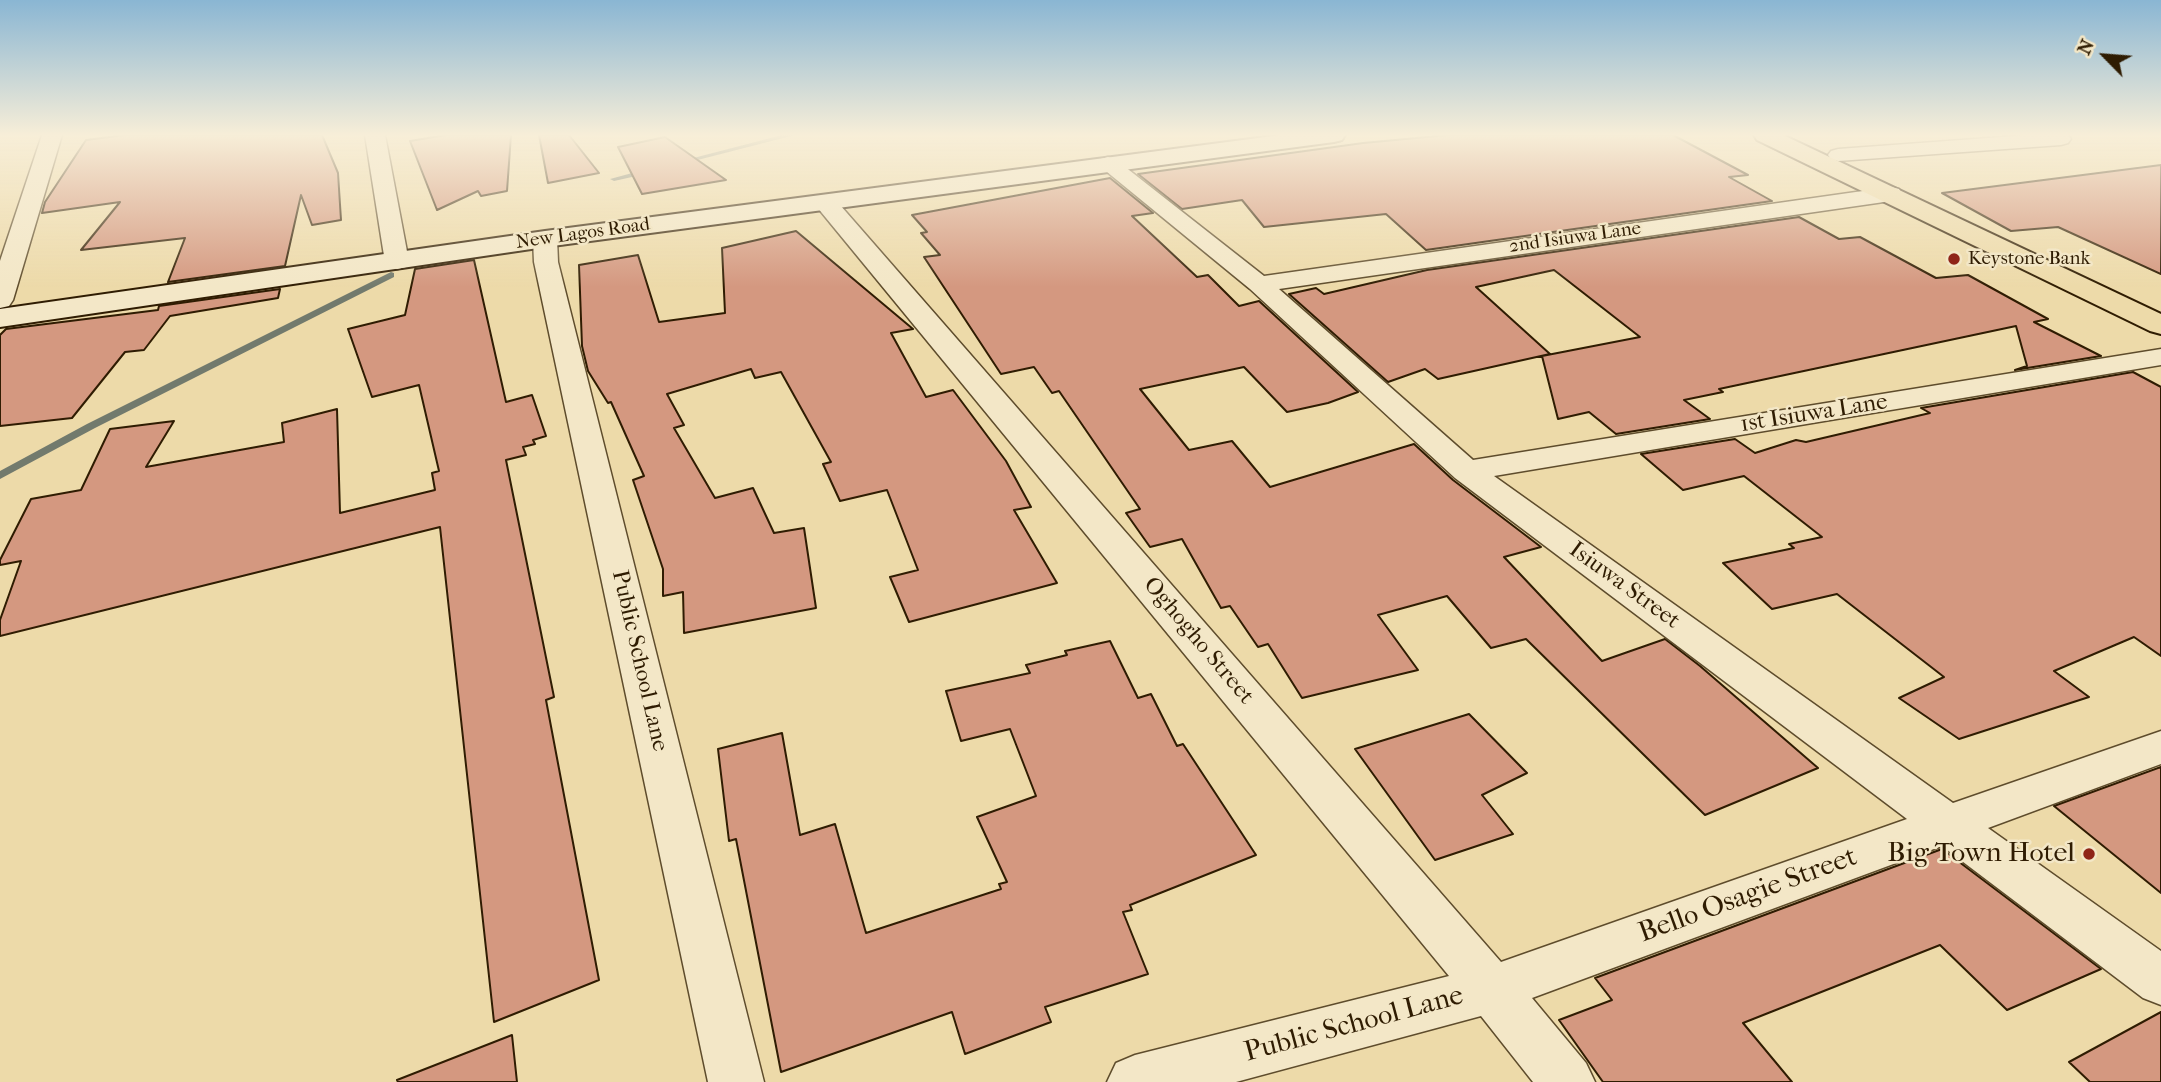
<!DOCTYPE html>
<style>
body{margin:0}
#map{position:relative;width:2161px;height:1082px;overflow:hidden;background:#eddaa9;font-family:"IM FELL French Canon",serif}
canvas{display:block}
.north{position:absolute;left:2070px;top:21px;width:70px;height:70px;-webkit-text-stroke:5px #f3e7c7;paint-order:stroke;rotate:295deg;font-size:19px;font-weight:700;line-height:28px;text-align:center;color:#2f1c02}
.north::after{content:'';display:block;margin:auto;width:24px;height:32px;background:#2f1c02;clip-path:polygon(50% 0,100% 100%,50% 72%,0 100%)}
</style>
<div id="map">
<canvas width="2161" height="1082"></canvas>
<div class="north">N</div>
</div>
<script>
const context = document.querySelector('canvas').getContext('2d');
context.lineJoin = 'round';
function fillPath(path, color) { context.fillStyle = color; context.fill(path, 'evenodd'); }
function trace(path, color, width, dash) { context.strokeStyle = color; context.lineWidth = width; context.lineCap = dash ? 'butt' : 'round'; context.setLineDash(dash || []); context.stroke(path); }
function drawText(font, color, halo, rows, align = 'center') {
  context.font = font + ' "IM FELL French Canon",serif'; context.lineWidth = 5; context.setLineDash([]); context.textBaseline = 'middle'; context.strokeStyle = halo; context.fillStyle = color; for (const [text, x, y, turn = 0] of rows) {
    context.save(); context.translate(x, y); context.rotate((+turn || 0) * Math.PI / 180); context.textAlign = isNaN(turn) ? turn : align; if (halo) context.strokeText(text, 0, 0); context.fillText(text, 0, 0); context.restore();
  }
}
fillPath(new Path2D(`
 M 782,135 L 795,135 L 682,164 L 678,162 Z
 M 647,169 L 650,169 L 650,173 L 614,181 L 610,179 Z
 M 391,272 L 394,273 L 394,277 L 95,428 L 0,479 L 0,471 L 87,424 Z`), '#727a6d');
const building = new Path2D(`
 M 125,135 L 322,135 L 338,173 L 341,220 L 312,225 L 301,195 L 285,266 L 168,282 L 185,238 L 81,250 L 120,202 L 42,213 L 45,202 L 86,140 Z
 M 446,135 L 511,135 L 507,191 L 481,196 L 478,191 L 437,210 L 410,141 Z
 M 539,135 L 569,135 L 599,173 L 548,183 Z
 M 1448,135 L 1673,135 L 1748,175 L 1729,177 L 1772,201 L 1426,250 L 1386,214 L 1264,227 L 1242,200 L 1182,209 L 1138,174 L 1363,143 Z
 M 665,137 L 726,180 L 642,194 L 618,147 Z
 M 2161,165 L 2161,274 L 2058,227 L 2011,231 L 1942,193 Z
 M 1110,178 L 1153,213 L 1132,216 L 1197,277 L 1208,275 L 1239,306 L 1259,301 L 1358,392 L 1328,403 L 1287,412 L 1244,367 L 1140,389 L 1189,450 L 1232,441 L 1270,487 L 1414,444 L 1453,480 L 1541,547 L 1504,557 L 1602,661 L 1665,639 L 1700,666 L 1818,768 L 1705,815 L 1526,639 L 1491,648 L 1447,596 L 1378,615 L 1418,670 L 1302,698 L 1268,644 L 1258,647 L 1230,606 L 1221,608 L 1182,539 L 1150,547 L 1126,513 L 1140,509 L 1059,391 L 1052,393 L 1034,367 L 1001,374 L 924,257 L 940,255 L 921,233 L 927,232 L 912,215 Z
 M 1799,217 L 1839,239 L 1860,237 L 1936,278 L 1968,275 L 2048,319 L 2034,322 L 2101,356 L 2015,370 L 2027,366 L 2016,326 L 1719,389 L 1723,392 L 1684,400 L 1710,419 L 1616,434 L 1589,412 L 1558,419 L 1542,356 L 1640,337 L 1554,270 L 1476,287 L 1550,354 L 1438,379 L 1425,369 L 1388,382 L 1289,294 L 1316,288 L 1324,294 L 1427,270 Z
 M 796,231 L 913,329 L 891,333 L 926,397 L 953,390 L 1006,461 L 1031,507 L 1014,510 L 1057,583 L 909,622 L 890,577 L 918,570 L 887,490 L 840,501 L 823,464 L 831,462 L 781,372 L 755,378 L 751,369 L 667,394 L 684,425 L 674,428 L 715,498 L 753,488 L 774,533 L 804,528 L 816,608 L 684,633 L 683,592 L 663,596 L 663,569 L 633,480 L 644,476 L 611,402 L 608,403 L 588,371 L 582,346 L 579,265 L 638,255 L 659,322 L 725,313 L 722,248 Z
 M 474,260 L 506,402 L 532,395 L 546,436 L 533,440 L 535,444 L 523,447 L 526,455 L 506,460 L 554,697 L 546,700 L 599,980 L 494,1022 L 440,527 L 0,636 L 0,620 L 21,561 L 0,565 L 0,560 L 31,499 L 81,490 L 110,429 L 174,421 L 146,467 L 284,442 L 282,423 L 337,409 L 340,513 L 435,490 L 432,473 L 439,471 L 419,385 L 372,397 L 348,329 L 405,315 L 415,269 Z
 M 280,289 L 278,298 L 170,316 L 144,350 L 125,352 L 72,418 L 0,426 L 0,335 L 6,329 L 158,310 L 159,306 Z
 M 2133,372 L 2161,387 L 2161,656 L 2134,637 L 2054,671 L 2089,697 L 1959,739 L 1899,698 L 1944,677 L 1837,594 L 1772,609 L 1723,563 L 1794,548 L 1789,544 L 1822,537 L 1744,476 L 1683,490 L 1641,454 L 1735,439 L 1755,453 L 1796,440 L 1806,442 L 1930,413 L 1921,408 Z
 M 1110,641 L 1138,698 L 1151,694 L 1177,746 L 1183,744 L 1256,855 L 1130,905 L 1132,910 L 1123,912 L 1148,974 L 1045,1007 L 1051,1022 L 965,1054 L 952,1012 L 781,1072 L 736,839 L 729,841 L 718,749 L 782,733 L 800,835 L 835,824 L 866,933 L 1001,889 L 999,884 L 1007,882 L 977,817 L 1036,796 L 1010,729 L 961,741 L 946,691 L 1030,673 L 1026,665 L 1067,655 L 1065,651 Z
 M 1469,714 L 1527,773 L 1482,795 L 1513,834 L 1435,860 L 1355,749 Z
 M 2161,767 L 2161,893 L 2054,806 Z
 M 1942,849 L 2101,969 L 2007,1010 L 1940,945 L 1743,1023 L 1792,1082 L 1603,1082 L 1559,1020 L 1612,1000 L 1595,978 Z
 M 2161,1012 L 2161,1082 L 2090,1082 L 2069,1062 Z
 M 512,1035 L 517,1082 L 398,1082 L 397,1080 Z`);
fillPath(building, '#d49880');
trace(building, '#2f1c02', 2);
const minor = new Path2D(`
 M 42,135 L 62,135 L 13,300 L 9,306 L 0,308 L 0,261 Z
 M 365,135 L 385,135 L 409,262 L 406,267 L 397,269 L 388,267 L 385,262 Z
 M 2029,135 L 2068,135 L 2071,139 L 2068,143 L 2061,145 L 1838,161 L 1831,159 L 1828,155 L 1831,151 L 1838,149 Z
 M 1108,157 L 1115,159 L 1264,276 L 1891,187 L 1899,189 L 1902,194 L 1899,199 L 1891,201 L 1279,289 L 1473,460 L 2161,349 L 2161,365 L 1494,476 L 1953,803 L 2161,731 L 2161,764 L 1988,828 L 2161,951 L 2161,1005 L 2143,998 L 1942,846 L 1532,998 L 1586,1063 L 1595,1082 L 1533,1082 L 1481,1016 L 1236,1082 L 1107,1082 L 1116,1063 L 1135,1055 L 1449,976 L 817,207 L 814,202 L 817,197 L 833,197 L 1501,962 L 1907,819 L 1455,478 L 1250,289 L 1101,167 L 1097,163 L 1101,159 Z
 M 545,232 L 553,234 L 557,239 L 558,262 L 764,1082 L 708,1082 L 534,262 L 533,239 L 537,234 Z`);
const secondary = new Path2D(`
 M 1281,135 L 1345,135 L 1342,140 L 1334,142 L 545,247 L 0,327 L 0,309 L 545,231 Z`);
const trunk = new Path2D(`
 M 1754,135 L 1783,135 L 2161,314 L 2161,334 L 2150,331 L 1757,140 Z`);
trace(minor, '#5e4c2c', 3);
trace(secondary, '#2f1c02', 4);
trace(trunk, '#2f1c02', 4);
fillPath(minor, '#f3e7c7');
fillPath(secondary, '#f3e7c7');
fillPath(trunk, '#eddaa9');
const sky = context.createLinearGradient(0, 0, 0, 287);
sky.addColorStop(0, '#8ab6d3');
sky.addColorStop(0.47, '#f7eed8');
sky.addColorStop(1, '#f7eed800');
context.fillStyle = sky;
context.fillRect(0, 0, 2161, 287);
for (const [x, y, r, color] of [
 [1954,259,7,"#8f2418"],
 [2089,854,7,"#8f2418"]
]) { const dot = new Path2D(); dot.arc(x, y, r, 0, 2 * Math.PI); context.fillStyle = color; context.fill(dot); trace(dot, '#f3e7c7', 2.5); }
drawText('19px', '#2f1c02', '#f3e7c7', [
 ["New Lagos Road",583,234,-8],
 ["2nd Isiuwa Lane",1575,238,-8]
]);
drawText('19px', '#2f1c02', '#f3e7c7', [
 ["Keystone Bank",1968,259]
], 'left');
drawText('23px', '#2f1c02', '#f3e7c7', [
 ["1st Isiuwa Lane",1814,414,-9],
 ["Isiuwa Street",1624,586,36],
 ["Oghogho Street",1198,641,50],
 ["Public School Lane",639,661,77]
]);
drawText('28px', '#2f1c02', '#f3e7c7', [
 ["Big Town Hotel",2075,854]
], 'right');
drawText('28px', '#2f1c02', '#f3e7c7', [
 ["Bello Osagie Street",1748,896,-20],
 ["Public School Lane",1354,1025,-15]
]);
</script>
